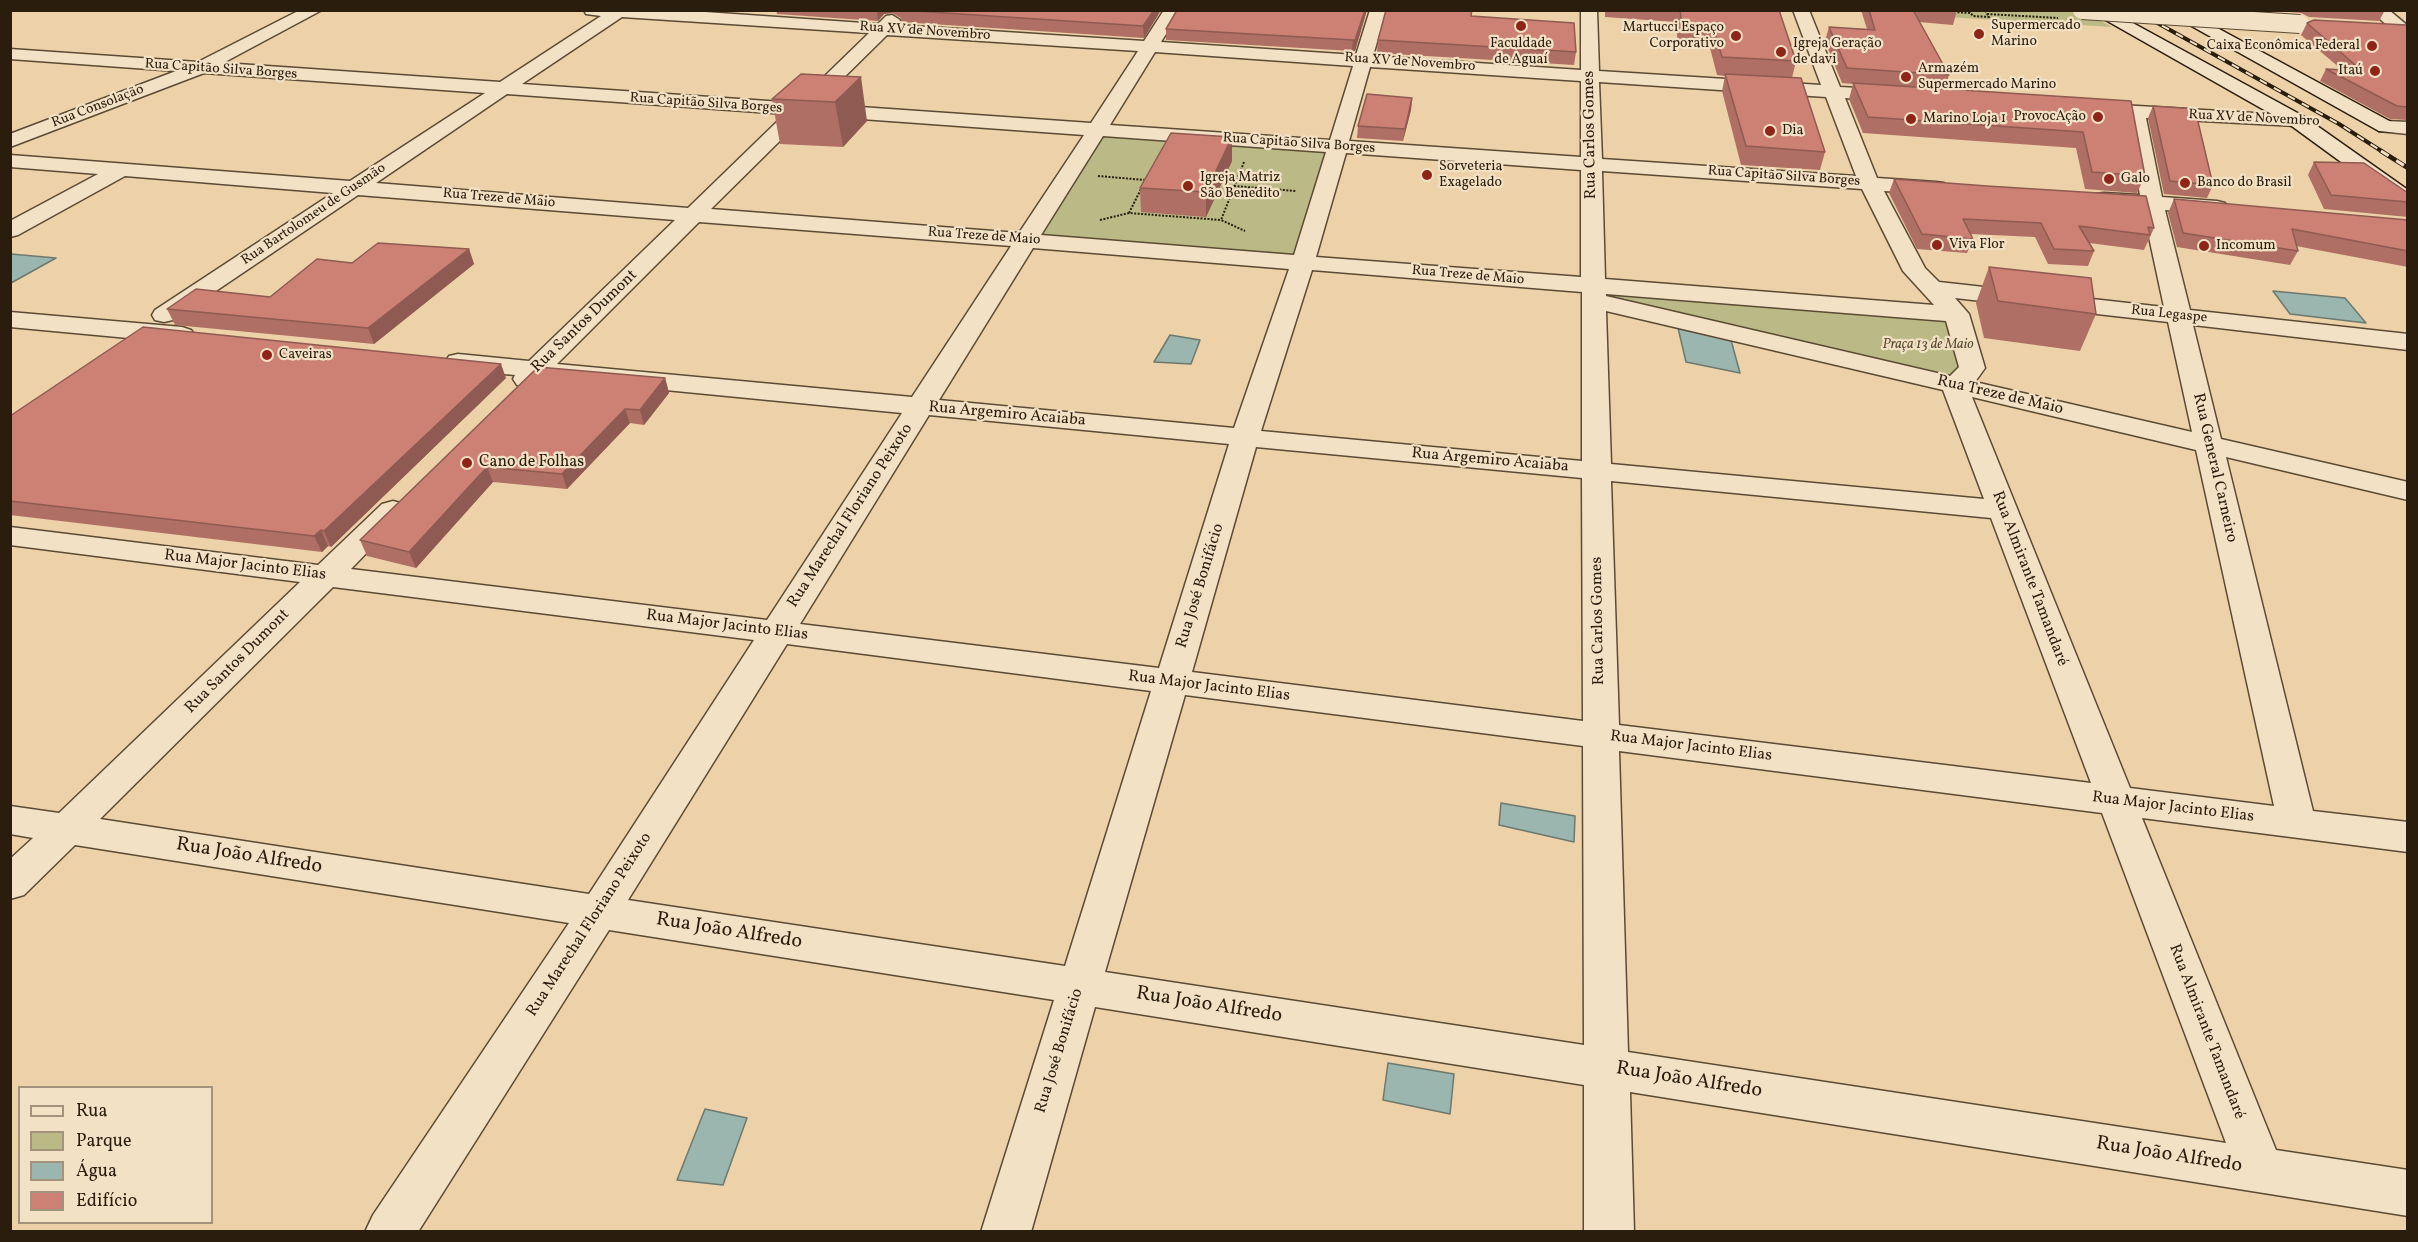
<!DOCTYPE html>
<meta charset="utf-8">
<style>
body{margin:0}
#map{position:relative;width:2418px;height:1242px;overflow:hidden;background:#edd1a8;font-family:Vollkorn,serif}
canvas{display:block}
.frame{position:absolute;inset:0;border:12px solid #2a1d0d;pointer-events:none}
.legend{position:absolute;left:18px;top:1086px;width:195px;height:138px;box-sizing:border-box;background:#f3e1c6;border:2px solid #a3937c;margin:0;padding:8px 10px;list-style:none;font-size:18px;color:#2a1d0d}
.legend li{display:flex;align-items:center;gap:12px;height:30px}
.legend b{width:30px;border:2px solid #a3937c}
</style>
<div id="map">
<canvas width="2418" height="1242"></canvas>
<div class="frame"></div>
<ul class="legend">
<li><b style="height:8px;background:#f3e1c6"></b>Rua</li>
<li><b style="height:16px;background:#bbba86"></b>Parque</li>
<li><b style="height:16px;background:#9ab6ae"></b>Água</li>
<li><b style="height:16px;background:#cc8174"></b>Edifício</li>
</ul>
</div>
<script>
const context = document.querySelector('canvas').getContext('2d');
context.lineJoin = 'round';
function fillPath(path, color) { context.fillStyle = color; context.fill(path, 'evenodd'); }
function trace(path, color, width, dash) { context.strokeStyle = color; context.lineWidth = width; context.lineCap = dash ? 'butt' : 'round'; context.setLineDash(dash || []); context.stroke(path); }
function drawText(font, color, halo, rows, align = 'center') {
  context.font = font + ' Vollkorn,serif'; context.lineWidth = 4.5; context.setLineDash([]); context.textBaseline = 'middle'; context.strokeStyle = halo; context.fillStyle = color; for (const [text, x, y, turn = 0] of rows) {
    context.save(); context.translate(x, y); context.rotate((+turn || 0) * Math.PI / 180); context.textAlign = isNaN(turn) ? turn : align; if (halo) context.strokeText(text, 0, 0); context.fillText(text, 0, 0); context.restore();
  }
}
fillPath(new Path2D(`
 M 1848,11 L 2083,11 L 2112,27 Z
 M 1097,130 L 1337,147 L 1303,263 L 1027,241 Z
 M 1593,286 L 1957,314 L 1962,380 L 1593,300 Z`), '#bbba86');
const water = new Path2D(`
 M 11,254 L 56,258 L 11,283 Z
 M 2273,291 L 2345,298 L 2366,323 L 2290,314 Z
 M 1678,328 L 1731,340 L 1740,373 L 1686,362 Z
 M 1170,335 L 1200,340 L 1191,364 L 1154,362 Z
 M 1501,803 L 1575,816 L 1574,842 L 1499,825 Z
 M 1388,1063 L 1454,1074 L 1450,1114 L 1383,1100 Z
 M 705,1109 L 747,1118 L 723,1185 L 677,1180 Z`);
fillPath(water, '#9ab6ae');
trace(water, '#6d796e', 1.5);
const street = new Path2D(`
 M 300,10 L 322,10 L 223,63 L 500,82 L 601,16 L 586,14 L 584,10 L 676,10 L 878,24 L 886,16 L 892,15 L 900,20 L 897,25 L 1144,41 L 1164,10 L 1181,10 L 1161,42 L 1356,55 L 1370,10 L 1386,10 L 1373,56 L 1581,70 L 1581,10 L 1597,10 L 1599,71 L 1821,85 L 1793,10 L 1809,10 L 1840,87 L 1896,90 L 1903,92 L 1905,96 L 1903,100 L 1896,102 L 1845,98 L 1877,178 L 1936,182 L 1944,183 L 1947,188 L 1944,193 L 1936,194 L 1884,191 L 1925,268 L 1939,282 L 2164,307 L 2143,209 L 2096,204 L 2093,199 L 2096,194 L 2104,193 L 2140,195 L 2126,117 L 2081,113 L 2078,109 L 2081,105 L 2088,103 L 2303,116 L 2306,120 L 2303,124 L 2296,126 L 2146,118 L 2162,197 L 2217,201 L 2225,203 L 2228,208 L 2225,213 L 2217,215 L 2165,210 L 2190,310 L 2408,334 L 2408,350 L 2193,325 L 2221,439 L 2408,482 L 2408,500 L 2226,457 L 2313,811 L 2408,822 L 2408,852 L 2142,818 L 2276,1150 L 2408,1170 L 2408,1216 L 1630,1092 L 1634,1232 L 1584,1232 L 1584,1085 L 1095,1007 L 1031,1232 L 981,1232 L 1054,1000 L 609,930 L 418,1232 L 365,1232 L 373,1215 L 569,923 L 75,845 L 24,895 L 10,899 L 10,859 L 33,838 L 10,834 L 10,806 L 59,813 L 300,582 L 10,545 L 10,527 L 318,565 L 382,504 L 393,501 L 404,504 L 408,510 L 351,569 L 767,620 L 902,413 L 542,378 C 534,386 528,387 517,385 L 513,379 L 515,375 L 458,370 L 449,368 L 445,362 L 449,356 L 458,354 L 529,361 L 675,220 L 358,195 L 173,320 L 164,322 L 155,320 L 152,315 L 155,310 L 333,193 L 125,176 L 18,235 L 10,237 L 10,221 L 98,174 L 10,167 L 10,155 L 350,181 L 485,93 L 204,73 L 10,147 L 10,134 L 176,71 L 10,59 L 10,49 L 198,62 ZM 622,17 L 869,33 L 797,103 L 522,84 ZM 887,35 L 1138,51 L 1091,123 L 817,104 ZM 1155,52 L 1353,66 L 1330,140 L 1110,125 ZM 1370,67 L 1581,81 L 1581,157 L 1349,141 ZM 1599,82 L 1826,97 L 1856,176 L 1602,159 ZM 507,94 L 785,114 L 688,208 L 376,183 ZM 806,115 L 1084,135 L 1019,233 L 711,209 ZM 1103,136 L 1326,152 L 1294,255 L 1041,235 ZM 1346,153 L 1581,170 L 1581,277 L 1316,257 ZM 1602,171 L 1862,189 L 1903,271 L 1934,305 L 1605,279 ZM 699,222 L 1011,246 L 912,397 L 557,364 ZM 1033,248 L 1289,269 L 1234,428 L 939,400 ZM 1312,270 L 1582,292 L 1582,461 L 1261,431 ZM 1606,294 L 1946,321 L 1959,367 L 1950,376 L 1606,296 ZM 1955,298 L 2168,322 L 2192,432 L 1975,382 L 1985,368 L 1969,314 ZM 1606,311 L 1943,390 L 1984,499 L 1611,464 ZM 1972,397 L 2196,450 L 2274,806 L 2130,788 ZM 929,415 L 1229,444 L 1159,668 L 800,624 ZM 1256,447 L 1582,478 L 1583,721 L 1192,672 ZM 1611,481 L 1991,518 L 2091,783 L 1619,725 ZM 333,587 L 754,640 L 589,894 L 100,819 ZM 787,644 L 1151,691 L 1065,966 L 628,900 ZM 1185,695 L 1583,746 L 1584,1045 L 1105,972 ZM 1619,751 L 2102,813 L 2226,1143 L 1628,1052 Z
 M 2370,10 L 2389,10 L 2408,26 L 2408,40 L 2402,39 Z
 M 2386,121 L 2408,122 L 2408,134 L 2379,131 L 2376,127 L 2379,123 Z
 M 10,312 L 182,327 L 191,330 L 195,335 L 191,340 L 182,343 L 10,327 Z`);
const secondary = new Path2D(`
 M 2088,10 L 2109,10 L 2303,116 L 2408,190 L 2408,206 L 2400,205 L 2289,124 Z
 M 2163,10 L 2184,10 L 2393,123 L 2396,127 L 2393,131 L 2379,131 Z`);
trace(street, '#5b4a34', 3);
trace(secondary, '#2a1d0d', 3);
trace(new Path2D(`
 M 1969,11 L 1973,16 L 1989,17 L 1985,10
 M 1954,12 L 1970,13
 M 1987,14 L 2058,18
 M 1244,162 L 1221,220 L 1245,231
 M 1098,176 L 1145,180
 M 1234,186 L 1296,191
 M 1129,213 L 1142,187
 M 1100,220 L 1129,213 L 1221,220`), '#2a1d0d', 2, [2, 1.5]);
fillPath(street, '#f3e1c6');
fillPath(secondary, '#f3e1c6');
const railFar1 = new Path2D(`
 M 2134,10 L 2339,124 L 2383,152`);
const rail = new Path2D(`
 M 2381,151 L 2408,168`);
trace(railFar1, '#2a1d0d', 4);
trace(rail, '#2a1d0d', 4.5);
trace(railFar1, '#f3e1c6', 2, [8]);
trace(rail, '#f3e1c6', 3, [9]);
const streetBridge = new Path2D(`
 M 2082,10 L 2300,24`);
trace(streetBridge, '#5b4a34', 20, []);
trace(streetBridge, '#f3e1c6', 18);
fillPath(new Path2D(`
 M 776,10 L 1161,10 L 1144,38 L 901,22 L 901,18 L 892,13 L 884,14 L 878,21 L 777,14 Z
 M 1367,10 L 1355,51 L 1352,51 L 1166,40 L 1166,29 Z
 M 1605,10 L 1779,10 L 1796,61 L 1792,78 L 1825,152 L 1820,170 L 1741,165 L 1722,91 L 1725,76 L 1717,75 L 1709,44 L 1678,42 L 1675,22 L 1605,17 Z
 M 1861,10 L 1957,10 L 1953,25 L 1919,22 L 1949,75 L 1944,89 L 2131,101 L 2145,176 L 2137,193 L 2085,189 L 2076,148 L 1863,133 L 1849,99 L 1853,84 L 1842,83 L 1825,41 L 1829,27 L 1867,29 Z
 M 2265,10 L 2385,10 L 2379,21 L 2309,17 L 2301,13 Z
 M 1472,16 L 1576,52 L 1574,65 L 1377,53 L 1378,40 Z
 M 2307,23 L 2408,27 L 2408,120 L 2390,119 L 2320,81 L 2326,69 L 2341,69 L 2301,35 Z
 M 801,74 L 867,121 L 843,147 L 780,144 L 772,99 Z
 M 1412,98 L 1411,110 L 1403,141 L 1357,138 L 1358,126 Z
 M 2153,106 L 2213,185 L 2207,198 L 2164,194 L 2148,118 Z
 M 1232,137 L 1232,161 L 1206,217 L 1141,212 L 1140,188 Z
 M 2314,162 L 2408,193 L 2408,217 L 2324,209 L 2308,175 Z
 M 1894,179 L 2154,228 L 2144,250 L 2089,243 L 2094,251 L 2088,266 L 2048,264 L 2035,237 L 1971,234 L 1973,239 L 1967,253 L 1917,249 L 1889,193 Z
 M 2174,199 L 2408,220 L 2408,267 L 2296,246 L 2298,251 L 2290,265 L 2177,247 L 2168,213 Z
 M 469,249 L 474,264 L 374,344 L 175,325 L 167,309 L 270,297 L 352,263 Z
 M 1989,267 L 2096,314 L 2080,351 L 1984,338 L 1976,303 Z
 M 538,367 L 665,378 L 669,393 L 644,425 L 630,423 L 567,489 L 493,482 L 416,568 L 367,556 L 360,540 Z
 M 506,378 L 331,547 L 328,546 L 322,552 L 10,515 L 10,416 Z`), '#af6f64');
fillPath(new Path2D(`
 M 877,10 L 891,10 L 892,13 L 884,14 L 878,21 Z
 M 1154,10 L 1161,10 L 1144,38 L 1143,26 Z
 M 1365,10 L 1367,10 L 1355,51 L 1352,51 L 1353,40 Z
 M 861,77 L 867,121 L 843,147 L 835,102 Z
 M 1412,98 L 1411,110 L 1403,141 L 1405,129 Z
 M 1232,137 L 1232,161 L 1206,217 L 1206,192 Z
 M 469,249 L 474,264 L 374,344 L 368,328 Z
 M 501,364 L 506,378 L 331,547 L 324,531 Z
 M 665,378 L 669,393 L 644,425 L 640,410 Z
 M 625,409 L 630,423 L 567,489 L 562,474 Z
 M 487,467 L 493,482 L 416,568 L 409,552 Z
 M 321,530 L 328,546 L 322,552 L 314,536 Z`), '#8f5a51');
const building = new Path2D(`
 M 900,10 L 1154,10 L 1143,26 Z
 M 1177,10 L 1365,10 L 1355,40 L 1353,40 L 1166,29 Z
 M 1386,10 L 1472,10 L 1471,16 L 1574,23 L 1576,52 L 1378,40 Z
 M 1680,10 L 1779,10 L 1796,61 L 1722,57 L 1713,27 L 1682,25 Z
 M 1869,10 L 1913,10 L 1949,75 L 1847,68 L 1829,27 L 1875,30 Z
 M 2314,20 L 2406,25 L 2408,27 L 2408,107 L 2397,106 L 2326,69 L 2362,71 L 2307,23 Z
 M 801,74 L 861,77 L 835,102 L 772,99 Z
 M 1725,74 L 1801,78 L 1825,152 L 1746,146 Z
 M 1853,83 L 2131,101 L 2145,176 L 2092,172 L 2083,132 L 1868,117 Z
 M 1367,94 L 1412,98 L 1405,129 L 1358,126 Z
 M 2153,106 L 2195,109 L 2213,185 L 2170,181 Z
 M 1171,133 L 1232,137 L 1206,192 L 1140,188 Z
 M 2314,162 L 2364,163 L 2408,193 L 2408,202 L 2331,195 Z
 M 1894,179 L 1987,186 L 2146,196 L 2154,228 L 2148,227 L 2150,235 L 2079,226 L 2094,251 L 2054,249 L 2041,223 L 1963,219 L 1973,239 L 1922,234 Z
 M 2174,199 L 2408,220 L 2408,251 L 2292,229 L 2298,251 L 2183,233 Z
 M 378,243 L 469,249 L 368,328 L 167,309 L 196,289 L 270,297 L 317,259 L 352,263 Z
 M 1989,267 L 2091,278 L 2096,314 L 1998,301 Z
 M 143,327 L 501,364 L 324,531 L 321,530 L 314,536 L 10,501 L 10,416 Z
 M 538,367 L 665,378 L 640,410 L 625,409 L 562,474 L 487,467 L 409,552 L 360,540 Z`);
fillPath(building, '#cc8174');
trace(building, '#8f5a51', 1.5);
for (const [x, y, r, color] of [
 [1521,26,6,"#8f2418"],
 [1979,34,6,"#8f2418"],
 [1736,36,6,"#8f2418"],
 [2372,46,6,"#8f2418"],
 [1781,52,6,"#8f2418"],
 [2375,71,6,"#8f2418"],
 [1906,77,6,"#8f2418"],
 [2098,117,6,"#8f2418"],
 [1911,119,6,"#8f2418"],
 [1770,131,6,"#8f2418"],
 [1427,175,6,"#8f2418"],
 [2109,179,6,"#8f2418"],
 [2185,183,6,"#8f2418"],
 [1188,186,6,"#8f2418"],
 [1937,245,6,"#8f2418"],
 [2204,246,6,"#8f2418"],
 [267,355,6,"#8f2418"],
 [467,463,6,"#8f2418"]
]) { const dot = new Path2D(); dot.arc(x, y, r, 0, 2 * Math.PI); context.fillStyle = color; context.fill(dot); trace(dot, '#f3e1c6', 2); }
drawText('14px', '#2a1d0d', '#f3e1c6', [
 ["Supermercado",1991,26],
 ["Marino",1991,42],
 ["Martucci Espaço",1724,28,"right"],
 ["Corporativo",1724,44,"right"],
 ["Faculdade",1521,44,"center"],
 ["de Aguaí",1521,60,"center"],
 ["Igreja Geração",1793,44],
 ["de davi",1793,60],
 ["Caixa Econômica Federal",2360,46,"right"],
 ["Armazém",1918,69],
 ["Supermercado Marino",1918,85],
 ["Itaú",2363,71,"right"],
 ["ProvocAção",2086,117,"right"],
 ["Marino Loja 1",1923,119],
 ["Dia",1782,131],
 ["Sorveteria",1439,167],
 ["Exagelado",1439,183],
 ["Igreja Matriz",1200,178],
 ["São Benedito",1200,194],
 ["Galo",2121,179],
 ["Banco do Brasil",2197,183],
 ["Viva Flor",1949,245],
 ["Incomum",2216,246],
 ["Caveiras",279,355]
], 'left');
drawText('14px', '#2a1d0d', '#f3e1c6', [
 ["Rua XV de Novembro",925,32,4],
 ["Rua XV de Novembro",1410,63,4],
 ["Rua Capitão Silva Borges",221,70,4],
 ["Rua Capitão Silva Borges",706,104,4],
 ["Rua Consolação",98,107,-21],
 ["Rua XV de Novembro",2254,119,3],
 ["Rua Capitão Silva Borges",1299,144,4],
 ["Rua Capitão Silva Borges",1784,177,4],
 ["Rua Treze de Maio",499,199,5],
 ["Rua Bartolomeu de Gusmão",314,215,-34],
 ["Rua Treze de Maio",984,237,4],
 ["Rua Treze de Maio",1468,276,5],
 ["Rua Legaspe",2169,315,6]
]);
drawText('italic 14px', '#564c31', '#f3e1c6', [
 ["Praça 13 de Maio",1928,345]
]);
drawText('16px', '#2a1d0d', '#f3e1c6', [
 ["Rua Carlos Gomes",1591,135,-91],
 ["Rua Santos Dumont",585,322,-44],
 ["Rua Treze de Maio",2000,396,13],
 ["Rua Argemiro Acaiaba",1007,415,5],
 ["Rua Argemiro Acaiaba",1490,461,5],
 ["Rua General Carneiro",2214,468,77],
 ["Rua Marechal Floriano Peixoto",851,516,-57],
 ["Rua Major Jacinto Elias",245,566,7],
 ["Rua Almirante Tamandaré",2029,579,69],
 ["Rua José Bonifácio",1201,586,-73],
 ["Rua Carlos Gomes",1599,621,-91],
 ["Rua Major Jacinto Elias",727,626,7],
 ["Rua Santos Dumont",238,662,-45],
 ["Rua Major Jacinto Elias",1209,687,7],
 ["Rua Major Jacinto Elias",1691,747,7],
 ["Rua Major Jacinto Elias",2173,808,7],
 ["Rua Marechal Floriano Peixoto",590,925,-57],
 ["Rua Almirante Tamandaré",2206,1032,69],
 ["Rua José Bonifácio",1060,1051,-73]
]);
drawText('16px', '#2a1d0d', '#f3e1c6', [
 ["Cano de Folhas",479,463]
], 'left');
drawText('20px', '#2a1d0d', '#f3e1c6', [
 ["Rua João Alfredo",249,857,9],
 ["Rua João Alfredo",729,932,9],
 ["Rua João Alfredo",1209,1006,9],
 ["Rua João Alfredo",1689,1081,9],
 ["Rua João Alfredo",2169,1156,9]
]);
</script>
